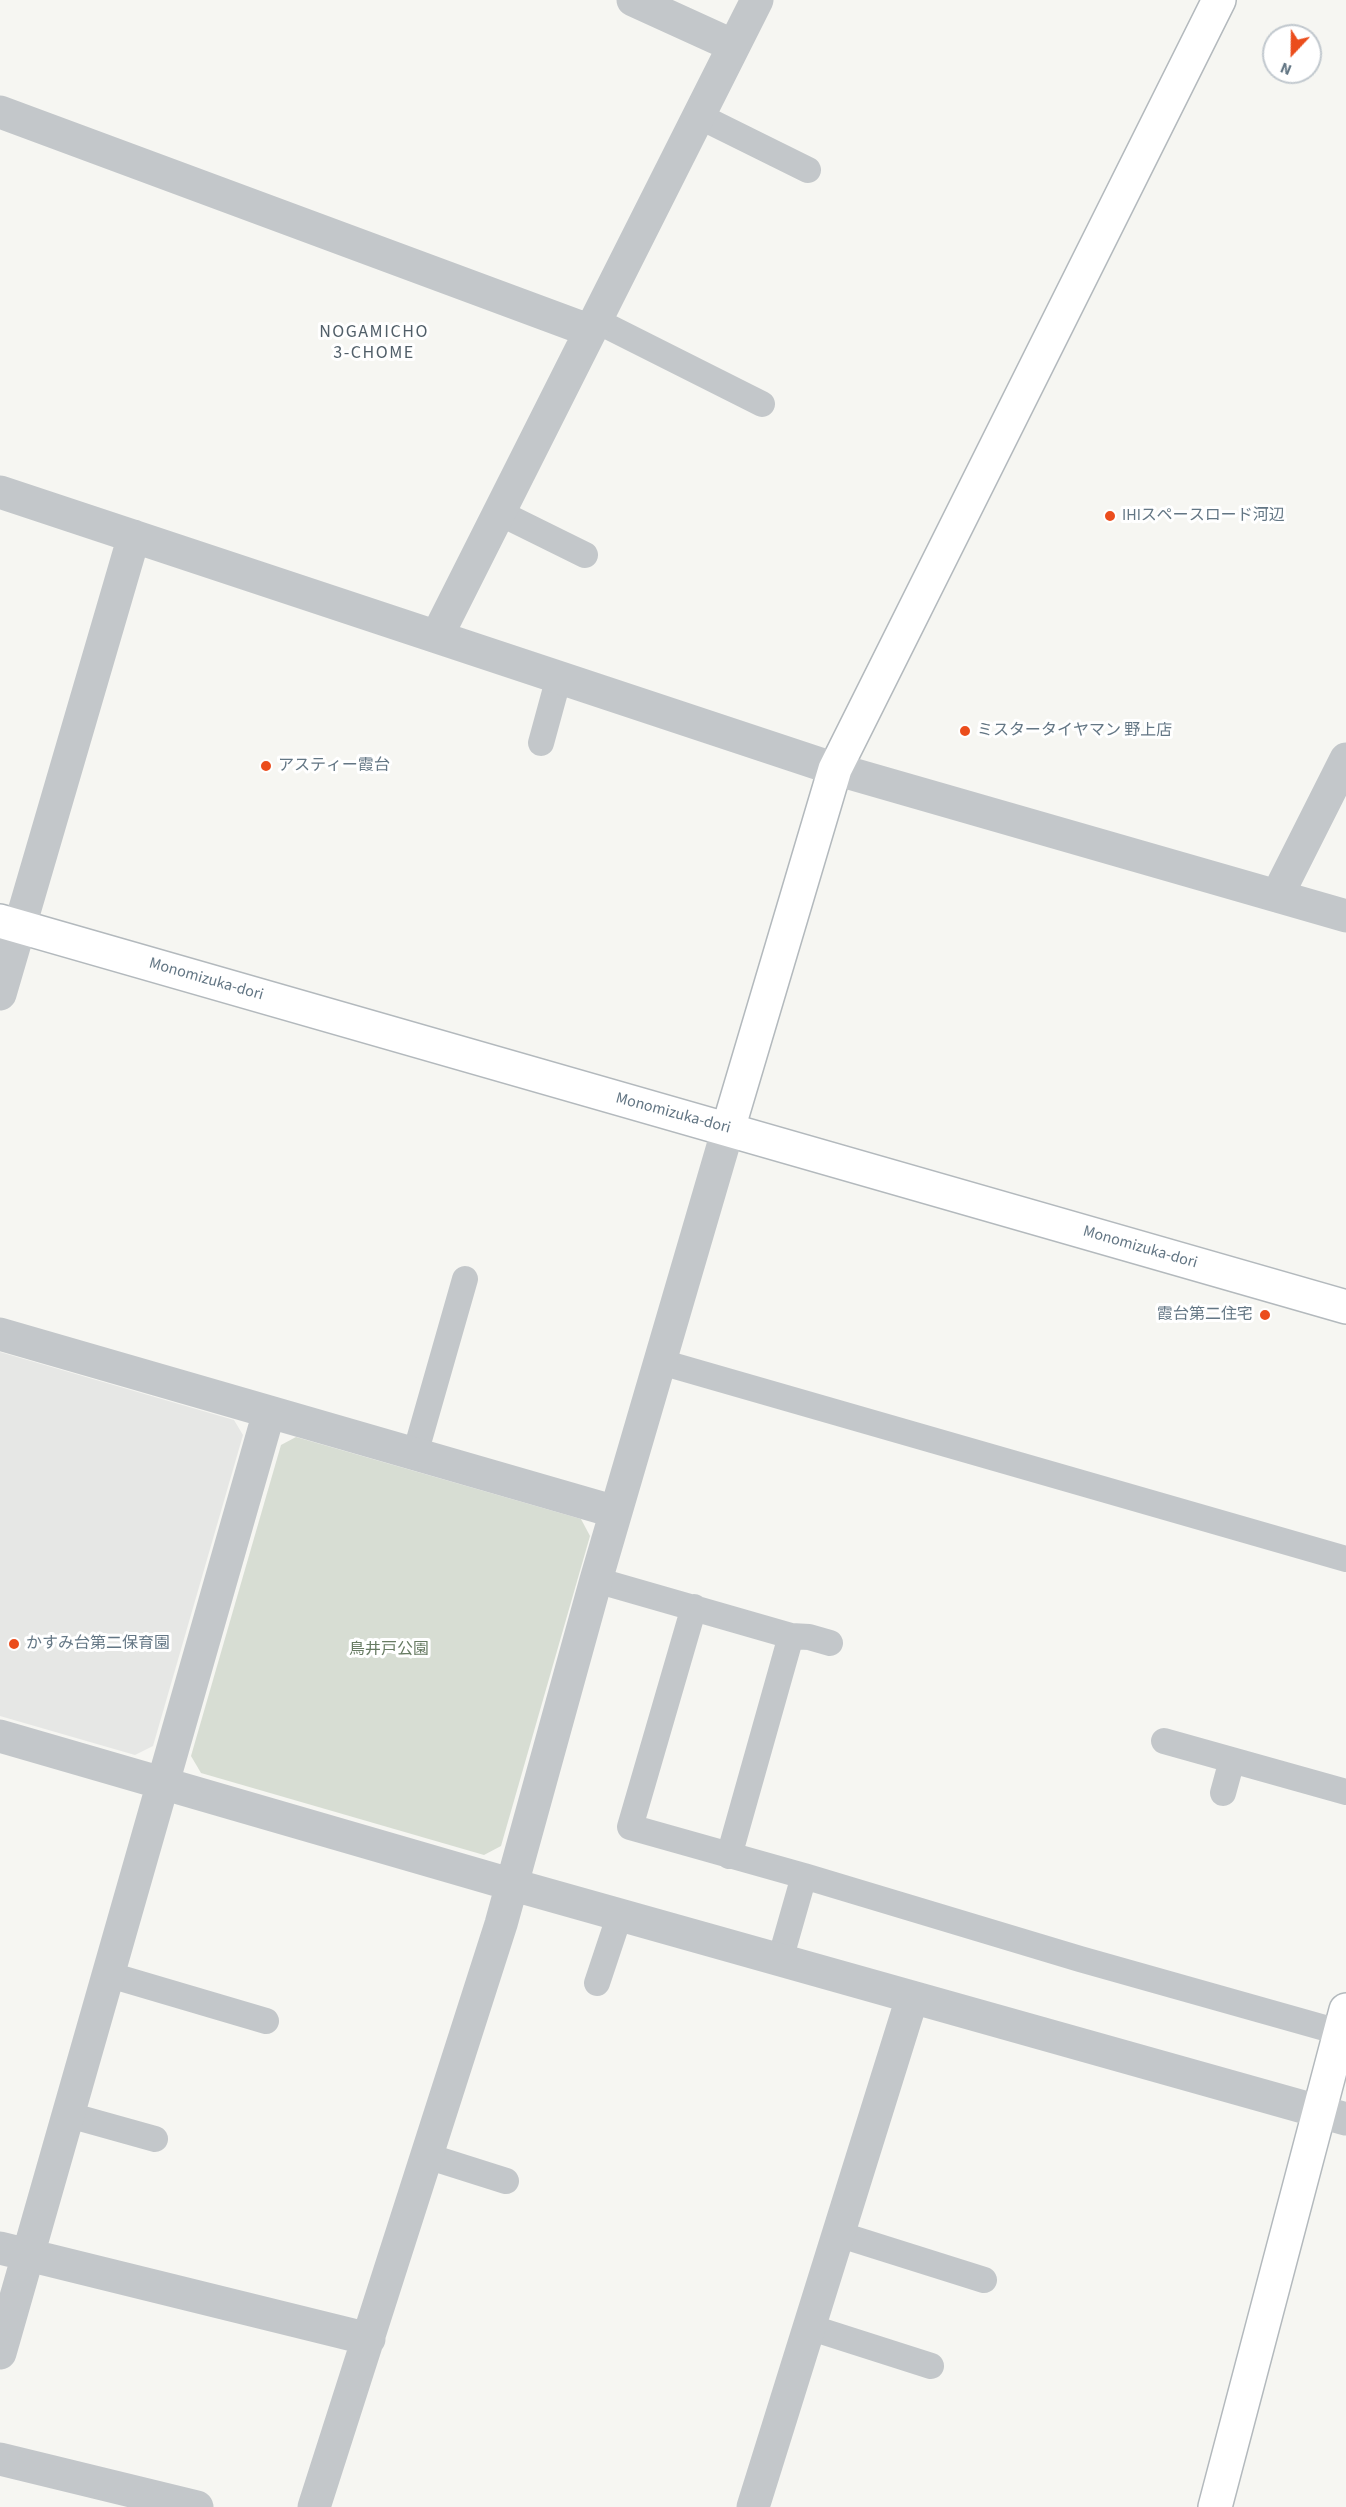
<!DOCTYPE html>
<meta charset="utf-8">
<style>
body{margin:0}
#map{position:relative;width:1346px;height:2507px;overflow:hidden;background:#f6f6f2;font-family:"Source Sans 3",sans-serif}
canvas{display:block}
.north{position:absolute;left:1262px;top:24px;width:60px;height:60px;box-sizing:border-box;background:#fff;border:2px solid #c1c8ce;border-radius:50%;rotate:202deg;font-size:16px;font-weight:700;line-height:24px;text-align:center;color:#637684}
.north::after{content:'';display:block;margin:auto;width:21px;height:27px;background:#eb4d1c;clip-path:polygon(50% 0,100% 100%,50% 72%,0 100%)}
</style>
<div id="map">
<canvas width="1346" height="2507"></canvas>
<div class="north">N</div>
</div>
<script>
const context = document.querySelector('canvas').getContext('2d');
context.lineJoin = 'round';
function fillPath(path, color) { context.fillStyle = color; context.fill(path, 'evenodd'); }
function trace(path, color, width, dash) { context.strokeStyle = color; context.lineWidth = width; context.lineCap = dash ? 'butt' : 'round'; context.setLineDash(dash || []); context.stroke(path); }
function drawText(font, color, halo, rows, align = 'center') {
  context.font = font + ' "Source Sans 3","Noto Sans JP",sans-serif'; context.lineWidth = 6; context.setLineDash([]); context.textBaseline = 'middle'; context.strokeStyle = halo; context.fillStyle = color; for (const [text, x, y, turn = 0] of rows) {
    context.save(); context.translate(x, y); context.rotate((+turn || 0) * Math.PI / 180); context.textAlign = isNaN(turn) ? turn : align; if (halo) context.strokeText(text, 0, 0); context.fillText(text, 0, 0); context.restore();
  }
}
fillPath(new Path2D(`
 M 0,1352 L 234,1420 L 243,1435 L 153,1746 L 135,1755 L 0,1716 Z`), '#e6e7e5');
fillPath(new Path2D(`
 M 296,1437 L 581,1519 L 590,1536 L 501,1846 L 484,1855 L 201,1773 L 191,1756 L 281,1445 Z`), '#d7ddd3');
const secondary = new Path2D(`
 M 0,921 L 1346,1307
 M 728,1129 L 835,769 L 1219,0
 M 1215,2507 L 1346,2010`);
trace(secondary, '#b3b9bd', 36);
trace(new Path2D(`
 M 699,116 L 808,170
 M 595,320 L 762,404
 M 498,512 L 585,555
 M 541,743 L 559,677
 M 661,1362 L 1346,1559
 M 415,1454 L 465,1279
 M 596,1580 L 791,1636 L 729,1856
 M 694,1607 L 630,1827 L 804,1876
 M 791,1636 L 809,1637 L 830,1643
 M 1164,1741 L 1346,1792
 M 1223,1793 L 1232,1760
 M 780,1960 L 804,1876 L 1080,1959 L 1346,2034
 M 110,1975 L 266,2021
 M 597,1983 L 620,1914
 M 69,2115 L 155,2139
 M 427,2156 L 506,2181
 M 838,2234 L 984,2280
 M 809,2327 L 931,2366`), '#c3c7ca', 26);
trace(new Path2D(`
 M 633,0 L 734,46
 M 0,112 L 588,330
 M 0,492 L 835,769 L 1346,916
 M 437,636 L 757,0
 M 1277,896 L 1346,759
 M 0,994 L 134,536
 M 0,1334 L 616,1512
 M 0,1736 L 510,1884 L 1346,2119
 M 0,2248 L 369,2339
 M 0,2353 L 269,1412
 M 0,2459 L 197,2507
 M 314,2507 L 501,1924 L 596,1580 L 728,1129
 M 753,2507 L 912,1998`), '#c3c7ca', 33);
trace(secondary, '#fff', 33);
for (const [x, y, r, color] of [
 [1110,516,6,"#eb4d1c"],
 [965,731,6,"#eb4d1c"],
 [266,766,6,"#eb4d1c"],
 [1265,1315,6,"#eb4d1c"],
 [14,1644,6,"#eb4d1c"]
]) { const dot = new Path2D(); dot.arc(x, y, r, 0, 2 * Math.PI); context.fillStyle = color; context.fill(dot); trace(dot, '#fff', 2); }
drawText('16px', '#637684', '#fff', [
 ["IHIスペースロード河辺",1122,516],
 ["ミスタータイヤマン 野上店",977,731],
 ["アスティー霞台",278,766],
 ["霞台第二住宅",1253,1315,"right"],
 ["かすみ台第二保育園",26,1644]
], 'left');
drawText('16px', '#637684', '#fff', [
 ["Monomizuka-dori",206,980,16],
 ["Monomizuka-dori",673,1114,15],
 ["Monomizuka-dori",1140,1248,16]
]);
drawText('16px', '#677b62', '#fff', [
 ["鳥井戸公園",389,1650]
]);
context.letterSpacing = '1.5px';
drawText('18px', '#515f69', '#fff', [
 ["NOGAMICHO",374,333],
 ["3-CHOME",374,354]
]);
context.letterSpacing = '0px';
</script>
